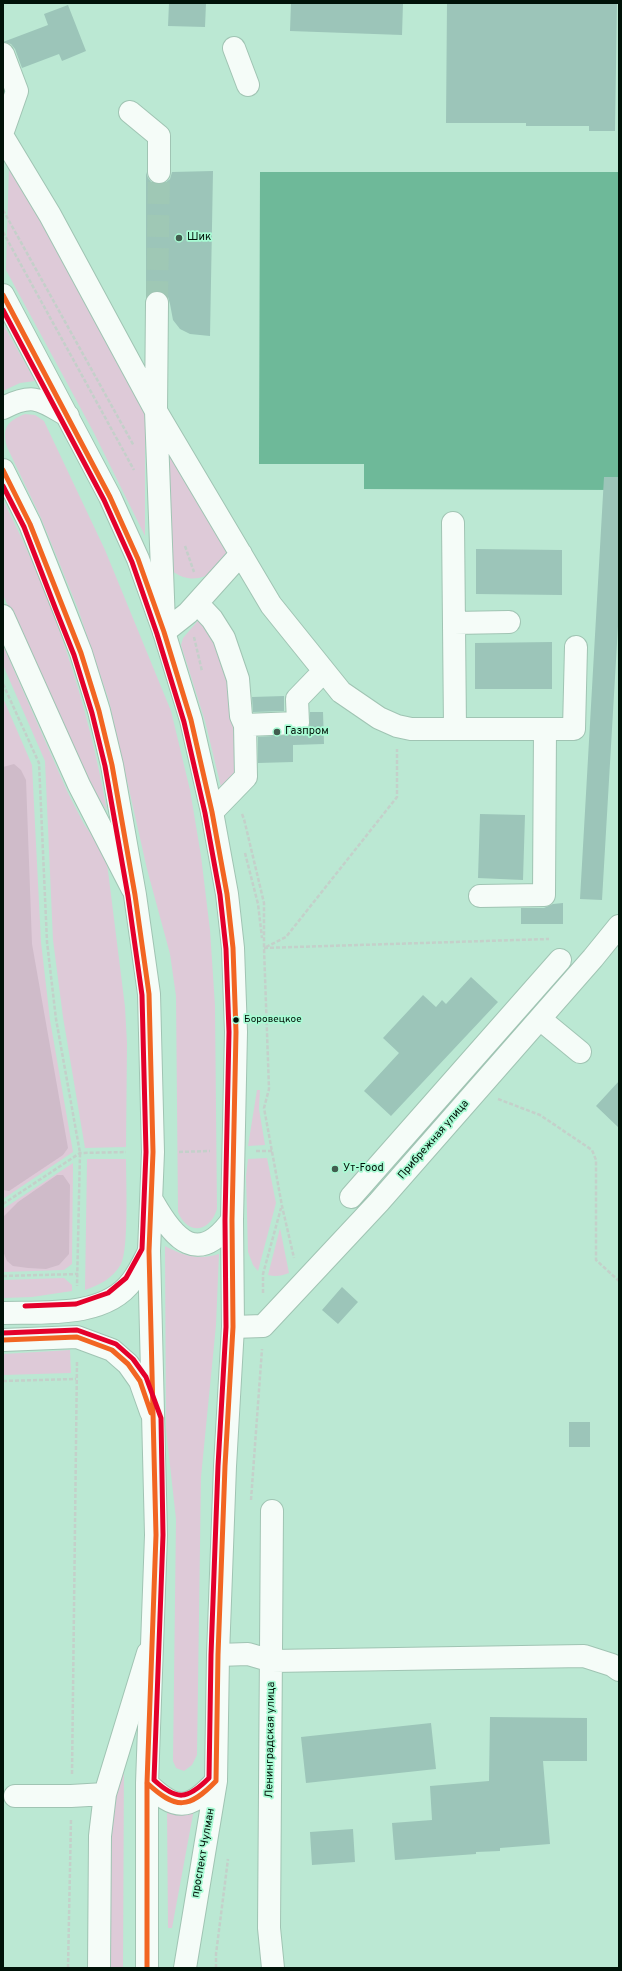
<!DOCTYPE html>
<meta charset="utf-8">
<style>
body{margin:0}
#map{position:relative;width:622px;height:1971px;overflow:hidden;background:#bbe8d3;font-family:Overpass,sans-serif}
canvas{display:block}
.frame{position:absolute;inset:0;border:4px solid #001208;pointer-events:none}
</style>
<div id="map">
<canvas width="622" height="1971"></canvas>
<div class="frame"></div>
</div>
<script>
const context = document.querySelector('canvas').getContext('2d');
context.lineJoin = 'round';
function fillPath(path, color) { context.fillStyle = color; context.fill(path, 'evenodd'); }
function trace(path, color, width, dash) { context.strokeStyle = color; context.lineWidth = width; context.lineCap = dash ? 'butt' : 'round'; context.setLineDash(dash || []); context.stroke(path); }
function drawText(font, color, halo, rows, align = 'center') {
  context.font = font + ' Overpass,sans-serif'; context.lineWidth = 3.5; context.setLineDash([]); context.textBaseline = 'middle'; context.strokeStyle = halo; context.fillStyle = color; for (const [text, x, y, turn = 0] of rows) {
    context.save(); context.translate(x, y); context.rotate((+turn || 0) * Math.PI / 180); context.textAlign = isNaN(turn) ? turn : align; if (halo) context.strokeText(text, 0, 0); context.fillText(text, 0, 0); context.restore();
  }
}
fillPath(new Path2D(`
 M 9,164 L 15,171 L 145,409 L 145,536 L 94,433 L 6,270 Z
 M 3,324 L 35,381 L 20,383 L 3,391 Z
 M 25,414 L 35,415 L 44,421 L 105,550 L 171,711 L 190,790 L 201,856 L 210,930 L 215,1006 L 217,1209 C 210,1232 188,1236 178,1212 L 176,996 L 170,954 L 147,869 L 109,701 L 78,609 L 41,518 L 7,447 C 2,428 7,421 25,414 Z
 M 170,447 L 228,550 C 220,574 195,588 172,571 L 168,548 Z
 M 3,500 C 53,598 88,703 107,811 L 87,779 L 3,595 Z
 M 202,616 L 233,683 L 237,771 L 221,787 L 205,721 L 181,645 L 183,638 Z
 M 3,645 L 68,793 L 84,824 L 104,853 L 107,863 L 125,1007 L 127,1043 L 126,1147 L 85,1148 L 63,1017 L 53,940 L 45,761 L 3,665 Z
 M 3,698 L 32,765 L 41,942 L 50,1020 L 73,1152 L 3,1199 Z
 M 257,1090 L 260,1090 L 259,1109 L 265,1145 L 248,1146 Z
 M 267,1158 L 276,1203 L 258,1271 L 253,1265 L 248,1252 L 246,1176 L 248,1159 Z
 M 87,1159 L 126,1159 C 126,1181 129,1248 121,1264 C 113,1278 100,1285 85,1290 Z
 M 73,1163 L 72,1264 L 64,1270 L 3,1272 L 3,1209 Z
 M 280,1228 L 289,1273 C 281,1276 276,1277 268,1275 Z
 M 165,1246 C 184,1256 198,1260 219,1254 L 216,1325 L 201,1477 L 197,1755 L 192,1765 L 184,1771 L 176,1768 L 173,1761 L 176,1519 L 166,1429 Z
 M 64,1278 L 72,1285 L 72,1291 L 32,1297 L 3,1298 L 3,1280 Z
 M 70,1350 L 71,1373 L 3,1375 L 3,1354 Z
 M 124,1754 L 123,1968 L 104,1968 L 105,1831 Z
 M 167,1809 L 194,1809 L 172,1928 L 168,1928 Z`), '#decad8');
fillPath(new Path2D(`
 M 14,764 L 21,770 L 26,780 L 32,944 L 68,1148 L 63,1155 L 9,1191 L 3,1190 L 3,767 Z
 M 57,1175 L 63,1175 L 70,1185 L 69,1254 L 59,1265 L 46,1269 L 28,1268 L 13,1266 L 7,1261 L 3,1251 L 3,1217 L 18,1202 Z`), '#cfbbc9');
fillPath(new Path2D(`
 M 260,172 L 619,172 L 619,490 L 364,489 L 364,464 L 259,464 Z`), '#6eb999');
fillPath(new Path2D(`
 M 169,3 L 206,3 L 205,27 L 168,26 Z
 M 291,3 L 403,3 L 402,35 L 290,31 Z
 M 447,3 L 617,3 L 615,131 L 589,131 L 589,126 L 526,126 L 526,123 L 446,123 Z
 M 68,5 L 86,51 L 62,61 L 59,54 L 22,68 L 15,49 L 11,44 L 3,42 L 48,25 L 44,14 Z
 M 213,171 L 210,336 L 190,334 L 180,329 L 173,320 L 170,304 L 168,297 L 163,292 L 157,291 L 151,292 L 146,299 L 146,172 L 148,178 L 152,183 L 159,184 L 165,183 L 170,179 L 172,172 Z
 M 604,477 L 619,477 L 619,609 L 602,900 L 580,899 Z
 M 476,549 L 562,550 L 562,595 L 476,594 Z
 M 552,642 L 552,689 L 475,689 L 475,643 Z
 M 284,696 L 284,711 L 253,712 L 252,697 Z
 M 310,712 L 323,712 L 324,744 L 293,745 L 293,762 L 258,763 L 258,737 L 304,734 L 309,728 Z
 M 480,814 L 525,815 L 523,880 L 478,878 Z
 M 563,903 L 563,924 L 521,924 L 521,908 L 544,908 L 553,904 Z
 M 471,977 L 498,1002 L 391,1116 L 364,1091 L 399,1053 L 383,1038 L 423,995 L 436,1007 L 442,1000 L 446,1004 Z
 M 619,1081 L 619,1128 L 596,1106 Z
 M 342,1287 L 358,1302 L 338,1324 L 322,1310 Z
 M 569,1422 L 590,1422 L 590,1447 L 569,1447 Z
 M 490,1717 L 587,1718 L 587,1761 L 543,1761 L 550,1844 L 500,1848 L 500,1851 L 476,1852 L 476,1854 L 395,1860 L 392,1823 L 432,1820 L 430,1786 L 489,1781 Z
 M 431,1723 L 436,1769 L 306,1783 L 301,1737 Z
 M 353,1829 L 355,1862 L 312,1865 L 310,1832 Z`), '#9cc5b9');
trace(new Path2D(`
 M 157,303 L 159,172`), '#9fc8b5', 22, [22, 11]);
const minor = new Path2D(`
 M 234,48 L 248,85
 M 3,54 L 17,91 L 3,131
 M 130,112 L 159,136 L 159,172
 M 3,137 L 50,215 L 156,411 L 271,605 L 341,692 L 379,718 L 397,726 L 411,729 L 574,729 L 576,647
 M 157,303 L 156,411 L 164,624
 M 453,523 L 455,728
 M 197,603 L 212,619 L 224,638 L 238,679 L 241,716 L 245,725 L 246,777 L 212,812
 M 3,616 L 79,785 L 132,888
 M 454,623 L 509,622
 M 164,632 L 188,613 L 241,554
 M 245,725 L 298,723 L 297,699 L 324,671
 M 480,896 L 544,895 L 545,729
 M 540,1019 L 580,1052
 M 351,1197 L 560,960
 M 3,1313 C 44,1312 105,1318 132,1281 C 139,1272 144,1261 149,1251
 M 233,1327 L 263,1326 L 379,1202 L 593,958 L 619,926
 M 3,1340 L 77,1337 L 112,1350 L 128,1364 L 140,1381 L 151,1412
 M 272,1511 L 269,1928 L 273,1968
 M 218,1655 L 248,1654 L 272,1661 L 584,1656 L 612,1665 L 619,1670
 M 15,1796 L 71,1796 L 105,1794
 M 99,1968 L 100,1836 L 105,1794 L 148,1653`);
const major = new Path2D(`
 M 3,295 L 110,497 L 138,559 L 164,632 L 191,720 L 212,812 L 227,894 L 233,948 L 236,1032 L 232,1220 L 233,1327 L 225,1466 L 218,1655 L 216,1781 L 185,1968
 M 3,408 C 34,392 41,400 68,416
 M 3,470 L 30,524 L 63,607 L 81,653 L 99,711 L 112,765 L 135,895 L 149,994 L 153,1152 L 149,1251 L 156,1535 L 147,1783 L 147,1968
 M 153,1202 C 174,1239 198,1267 232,1220
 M 147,1783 C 175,1811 189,1811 216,1781`);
trace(minor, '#a0c4b3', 24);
trace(major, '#a0c4b3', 24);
trace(new Path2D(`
 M 3,210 L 134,446
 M 3,232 L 134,470
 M 185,546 L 194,572
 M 194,637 L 202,671
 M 3,684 L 39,763 L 47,942 L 56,1019 L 80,1153 L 77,1286
 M 242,814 L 244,819 L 264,903 L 264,948 L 269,1089 L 264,1108 L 282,1206 L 294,1258
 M 245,853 L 258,904 L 262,938
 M 266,947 L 286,937 L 397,797 L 397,749
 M 264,948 L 549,939
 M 498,1099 L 540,1115 L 592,1150 L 596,1160 L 596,1260 L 619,1281
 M 256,1151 L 272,1151
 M 179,1152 L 210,1151
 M 3,1204 L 80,1153 L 126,1152
 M 3,1276 L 78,1274
 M 263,1293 L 263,1274 L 281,1208
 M 3,1381 L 76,1379
 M 251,1500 L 262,1349
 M 72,1774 L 77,1361
 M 68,1968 L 71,1819
 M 216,1968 L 216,1954 L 228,1859`), '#c4d0ca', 2.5, [4, 2]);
trace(minor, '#f5fcf8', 22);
trace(major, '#f5fcf8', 22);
trace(new Path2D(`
 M 3,295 L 110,497 L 138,559 L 164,632 L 191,720 L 212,812 L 227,894 L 233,948 L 236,1032 L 232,1220 L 233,1327 L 225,1466 L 218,1655 L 216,1781 C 189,1809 176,1810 147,1783
 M 3,470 L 30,524 L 81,653 L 99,711 L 112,765 L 135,895 L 149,994 L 153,1152 L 149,1251 L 156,1535 L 147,1783 L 147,1968
 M 3,1340 L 77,1337 L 112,1350 L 128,1364 L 140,1381 L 151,1413`), '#f26522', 5);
trace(new Path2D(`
 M 3,310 L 104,500 L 132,562 L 157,634 L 184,722 L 205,813 L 220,895 L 226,949 L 229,1032 L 225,1220 L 226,1327 L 218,1466 L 211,1655 L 209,1778 C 187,1800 177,1801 154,1780 L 163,1535 L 161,1418 L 146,1377 L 133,1359 L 116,1344 L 77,1330 L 3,1333
 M 3,486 L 24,527 L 56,610 L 74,655 L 92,713 L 105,766 L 128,896 L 142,995 L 146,1152 L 142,1249 L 126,1278 L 108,1293 L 76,1304 L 25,1306`), '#e4002b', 5);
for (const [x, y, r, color] of [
 [179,238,4,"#415d4f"],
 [277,732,4,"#415d4f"],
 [236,1020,3.5,"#001208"],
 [335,1169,4,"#415d4f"]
]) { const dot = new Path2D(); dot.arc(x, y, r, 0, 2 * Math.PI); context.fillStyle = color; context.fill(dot); trace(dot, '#a8fbd4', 1.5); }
drawText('10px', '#001208', '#a8fbd4', [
 ["Боровецкое",244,1020]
], 'left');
drawText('11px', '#001208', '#a8fbd4', [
 ["Шик",187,238],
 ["Газпром",285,732],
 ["Ут-Food",343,1169]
], 'left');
drawText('11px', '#001208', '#a8fbd4', [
 ["Прибрежная улица",434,1140,-49],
 ["Ленинградская улица",271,1740,-89],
 ["проспект Чулман",204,1853,-80]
]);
</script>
